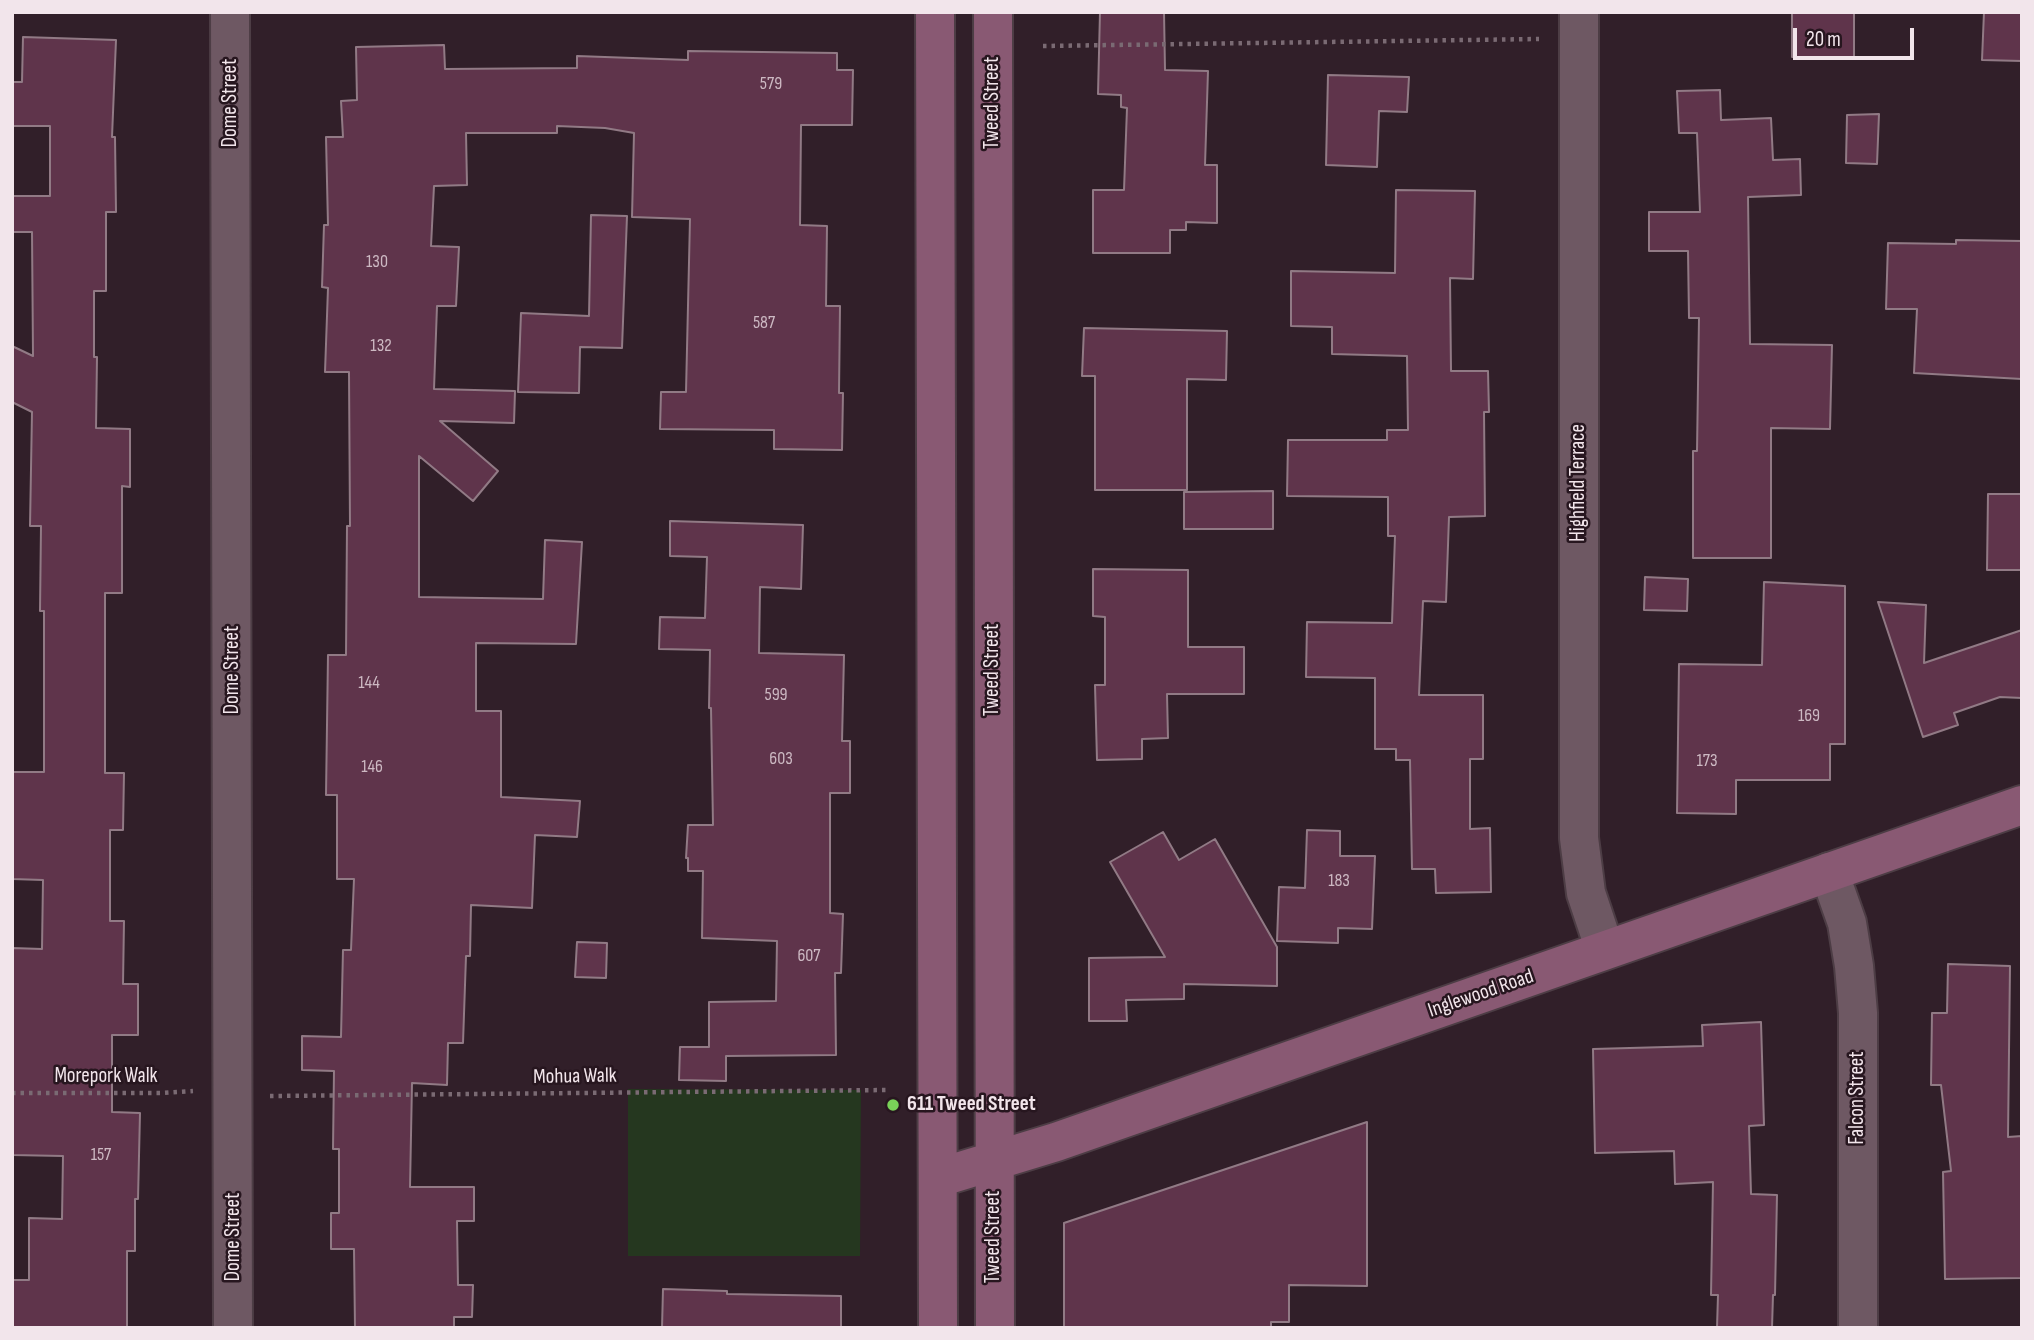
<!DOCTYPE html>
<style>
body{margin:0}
#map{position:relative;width:2034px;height:1340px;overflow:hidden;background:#311f29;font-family:"Sofia Sans Condensed",sans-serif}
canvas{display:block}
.frame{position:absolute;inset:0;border:14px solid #f2e5eb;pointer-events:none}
.scale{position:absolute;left:1793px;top:28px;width:121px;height:32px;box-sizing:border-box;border:4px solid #f2e5eb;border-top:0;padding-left:9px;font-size:21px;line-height:24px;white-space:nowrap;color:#f2e5eb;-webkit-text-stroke:5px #27161f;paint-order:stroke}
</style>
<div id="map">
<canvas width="2034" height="1340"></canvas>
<div class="frame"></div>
<div class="scale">20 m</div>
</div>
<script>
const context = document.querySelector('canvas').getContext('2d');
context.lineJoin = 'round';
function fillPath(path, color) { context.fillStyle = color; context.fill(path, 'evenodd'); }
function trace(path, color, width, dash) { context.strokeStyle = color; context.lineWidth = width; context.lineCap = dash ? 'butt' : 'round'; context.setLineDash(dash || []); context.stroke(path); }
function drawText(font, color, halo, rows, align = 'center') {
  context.font = font + ' "Sofia Sans Condensed",sans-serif'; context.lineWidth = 5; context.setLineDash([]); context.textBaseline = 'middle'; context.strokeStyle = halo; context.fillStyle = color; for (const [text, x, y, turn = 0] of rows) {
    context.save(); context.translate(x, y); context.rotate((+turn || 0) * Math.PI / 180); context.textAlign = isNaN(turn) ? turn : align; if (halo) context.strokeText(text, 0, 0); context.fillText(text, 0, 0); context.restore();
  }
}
fillPath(new Path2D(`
 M 628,1089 L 861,1090 L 860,1256 L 628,1256 Z`), '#25371f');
const building = new Path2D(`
 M 1100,12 L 1164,12 L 1165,70 L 1208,71 L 1205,165 L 1217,165 L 1217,223 L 1186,222 L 1186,230 L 1170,230 L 1170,253 L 1093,253 L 1093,190 L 1124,190 L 1127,108 L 1121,107 L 1121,95 L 1098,94 Z
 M 1792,12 L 1854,12 L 1854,58 L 1792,57 Z
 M 1984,12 L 2022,12 L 2022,61 L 1982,60 Z
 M 23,37 L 116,40 L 112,137 L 115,137 L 116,212 L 106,212 L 106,291 L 94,291 L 94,357 L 97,357 L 96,428 L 130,429 L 130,487 L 122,486 L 122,593 L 105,593 L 105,773 L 124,773 L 123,830 L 110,830 L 110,921 L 124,921 L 123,984 L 138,984 L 138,1035 L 112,1035 L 112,1112 L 140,1113 L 138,1199 L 135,1199 L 135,1251 L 127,1251 L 127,1328 L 12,1328 L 12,1280 L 29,1280 L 29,1218 L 62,1219 L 63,1156 L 12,1155 L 12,948 L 42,949 L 43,880 L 12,879 L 12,772 L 44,772 L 44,611 L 40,611 L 41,526 L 30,526 L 32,412 L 12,402 L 12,346 L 33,356 L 32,232 L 12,232 L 12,196 L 50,196 L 50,126 L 12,126 L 12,82 L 22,82 Z
 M 444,45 L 445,69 L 577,68 L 577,56 L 688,60 L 688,51 L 837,53 L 837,70 L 853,70 L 852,125 L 801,125 L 800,225 L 827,226 L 826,306 L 840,306 L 839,393 L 843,393 L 842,450 L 774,449 L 774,430 L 660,429 L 661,392 L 686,392 L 690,219 L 632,217 L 634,133 L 605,128 L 557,126 L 557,133 L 466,133 L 467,185 L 434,186 L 431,246 L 459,247 L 456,306 L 437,306 L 434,389 L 515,391 L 514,423 L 440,421 L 498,471 L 473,501 L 419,456 L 419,597 L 543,599 L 545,540 L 582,542 L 576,644 L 476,643 L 476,711 L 501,711 L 501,797 L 580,801 L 577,837 L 535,835 L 532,908 L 471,905 L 470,956 L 466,956 L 463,1043 L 448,1043 L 447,1085 L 412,1083 L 410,1187 L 474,1187 L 474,1221 L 457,1221 L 458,1285 L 473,1285 L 472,1317 L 454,1317 L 454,1328 L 355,1328 L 354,1249 L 331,1249 L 331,1213 L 339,1213 L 339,1149 L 333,1149 L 334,1071 L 302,1070 L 302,1036 L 341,1037 L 343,950 L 351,950 L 354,879 L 337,879 L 337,795 L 326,795 L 328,655 L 346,655 L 347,526 L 350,526 L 349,372 L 325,372 L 328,288 L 322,287 L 324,225 L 328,225 L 326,137 L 343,137 L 341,101 L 357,100 L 356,47 Z
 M 1328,75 L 1409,77 L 1407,112 L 1379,111 L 1377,167 L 1326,165 Z
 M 1720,90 L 1721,120 L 1771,118 L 1773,160 L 1800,159 L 1801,195 L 1748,197 L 1750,344 L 1832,345 L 1830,429 L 1771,428 L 1771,558 L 1693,558 L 1693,451 L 1697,451 L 1699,318 L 1689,318 L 1688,251 L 1649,251 L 1649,212 L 1700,212 L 1697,133 L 1679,133 L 1677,91 Z
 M 1879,114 L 1877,164 L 1846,163 L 1847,115 Z
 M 1396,190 L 1475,191 L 1473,279 L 1450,278 L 1451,371 L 1488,371 L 1489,412 L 1484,412 L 1485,516 L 1449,517 L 1446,602 L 1423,601 L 1419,695 L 1483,695 L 1483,759 L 1470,759 L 1470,829 L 1490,828 L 1491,892 L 1436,893 L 1435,869 L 1412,869 L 1410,760 L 1396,760 L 1396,749 L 1375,749 L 1375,678 L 1306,677 L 1307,622 L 1392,623 L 1395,536 L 1388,536 L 1388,497 L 1287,496 L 1288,440 L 1387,440 L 1387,430 L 1408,430 L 1407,356 L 1332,354 L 1332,327 L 1291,326 L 1291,271 L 1395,273 Z
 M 591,215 L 627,216 L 622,348 L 580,347 L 579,393 L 518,392 L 521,313 L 589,316 Z
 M 1956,240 L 2022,241 L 2022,379 L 1914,373 L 1917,309 L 1886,309 L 1888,243 L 1956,244 Z
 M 1084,328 L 1227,331 L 1226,380 L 1187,379 L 1187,490 L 1095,490 L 1095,376 L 1082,376 Z
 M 1273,491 L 1273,529 L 1184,529 L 1184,492 Z
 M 1988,494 L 2022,494 L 2022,570 L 1987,570 Z
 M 670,521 L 803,525 L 801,589 L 760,587 L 759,653 L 844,655 L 842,741 L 850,741 L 850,793 L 830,793 L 830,913 L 843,914 L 841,973 L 835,973 L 836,1055 L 726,1056 L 726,1081 L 679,1080 L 680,1047 L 709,1047 L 709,1002 L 776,1001 L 777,941 L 702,938 L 703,871 L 688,871 L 688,858 L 686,858 L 688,825 L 713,825 L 711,708 L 709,708 L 710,650 L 659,649 L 660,617 L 705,618 L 707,557 L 670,556 Z
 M 1093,569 L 1188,570 L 1188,647 L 1244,647 L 1244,694 L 1167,694 L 1168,738 L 1142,739 L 1142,759 L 1097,760 L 1095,685 L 1105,685 L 1105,617 L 1093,616 Z
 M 1645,577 L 1688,579 L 1687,611 L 1644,610 Z
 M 1764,582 L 1845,586 L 1845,744 L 1830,744 L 1830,780 L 1736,780 L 1736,814 L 1677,813 L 1679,664 L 1762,665 Z
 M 1878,602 L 1926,605 L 1924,663 L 2022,630 L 2022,698 L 2000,697 L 1954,713 L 1958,725 L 1923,737 Z
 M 1307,830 L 1340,831 L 1340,856 L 1375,856 L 1372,929 L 1338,928 L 1338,943 L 1277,941 L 1279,887 L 1305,888 Z
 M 1163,832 L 1179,860 L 1215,839 L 1277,947 L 1277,986 L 1184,984 L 1184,999 L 1126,1000 L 1127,1021 L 1089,1021 L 1089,958 L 1165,957 L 1110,862 Z
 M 577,942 L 607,943 L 606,978 L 575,977 Z
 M 1948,964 L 2010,966 L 2008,1137 L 2022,1136 L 2022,1278 L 1945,1279 L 1943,1172 L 1951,1171 L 1941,1085 L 1931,1085 L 1932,1013 L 1947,1013 Z
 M 1761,1022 L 1764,1125 L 1749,1126 L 1751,1194 L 1777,1195 L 1775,1295 L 1773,1295 L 1772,1328 L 1717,1328 L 1718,1295 L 1711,1295 L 1713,1182 L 1675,1184 L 1674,1151 L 1595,1153 L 1593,1049 L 1703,1046 L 1702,1025 Z
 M 1367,1122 L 1367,1286 L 1289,1285 L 1289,1322 L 1271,1322 L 1271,1328 L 1064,1328 L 1064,1223 Z
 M 663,1289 L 727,1291 L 727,1294 L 841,1296 L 841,1328 L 662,1328 Z`);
fillPath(building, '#5f344b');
trace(building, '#917a85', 2);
const street = new Path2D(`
 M 230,12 L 233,1328
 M 1579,12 L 1579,838 L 1586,893 L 1605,950
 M 1829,872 L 1847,923 L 1854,966 L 1858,1013 L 1858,1328`);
const secondary = new Path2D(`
 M 935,12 L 938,1328
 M 993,12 L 995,1328
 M 938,1178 L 1056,1142 L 2022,805`);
trace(street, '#4d3d45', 42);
trace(secondary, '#4d3d45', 42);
trace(new Path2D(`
 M 1043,46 L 1539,39
 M 12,1093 L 161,1093 L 193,1091
 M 270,1096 L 888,1090`), '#7a6a73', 4.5, [3.5, 5]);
trace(street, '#6e5863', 38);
trace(secondary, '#895973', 38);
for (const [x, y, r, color] of [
 [893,1105,7,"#79d158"]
]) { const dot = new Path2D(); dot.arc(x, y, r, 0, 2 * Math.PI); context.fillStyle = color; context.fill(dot); trace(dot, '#27161f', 2.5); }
drawText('18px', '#cdb9c3', null, [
 ["579",771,84],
 ["130",377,262],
 ["587",764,323],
 ["132",381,346],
 ["144",369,683],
 ["599",776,695],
 ["169",1809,716],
 ["603",781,759],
 ["173",1707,761],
 ["146",372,767],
 ["183",1339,881],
 ["607",809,956],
 ["157",101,1155]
]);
drawText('21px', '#f2e5eb', '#27161f', [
 ["Dome Street",231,103,-90],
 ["Tweed Street",993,103,-90],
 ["Highfield Terrace",1579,483,-90],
 ["Dome Street",233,670,-90],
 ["Tweed Street",993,670,-90],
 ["Inglewood Road",1481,994,-19],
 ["Morepork Walk",106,1077],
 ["Mohua Walk",575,1077,-1],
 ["Falcon Street",1858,1098,-90],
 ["Dome Street",234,1237,-90],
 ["Tweed Street",994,1237,-90]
]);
drawText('bold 21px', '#f2e5eb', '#27161f', [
 ["611 Tweed Street",907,1105]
], 'left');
</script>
